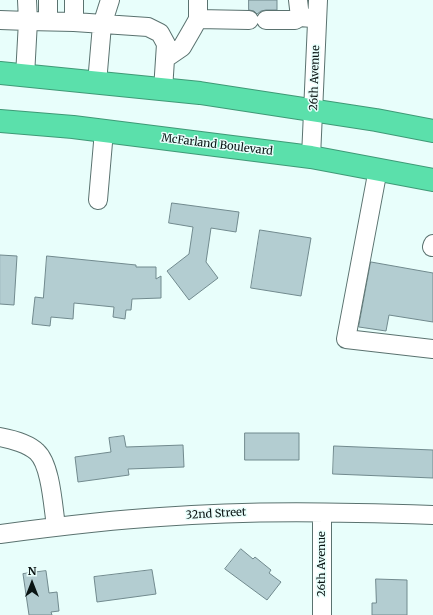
<!DOCTYPE html>
<style>
body{margin:0}
#map{position:relative;width:433px;height:615px;overflow:hidden;background:#e8fefb;font-family:Merriweather,serif}
canvas{display:block}
.north{position:absolute;left:12px;top:563px;width:40px;height:40px;-webkit-text-stroke:3px #e8fefb;paint-order:stroke;rotate:0deg;font-size:11px;font-weight:700;line-height:16px;text-align:center;color:#0a1413}
.north::after{content:'';display:block;margin:auto;width:14px;height:18px;background:#0a1413;clip-path:polygon(50% 0,100% 100%,50% 72%,0 100%)}
</style>
<div id="map">
<canvas width="433" height="615"></canvas>
<div class="north">N</div>
</div>
<script>
const context = document.querySelector('canvas').getContext('2d');
context.lineJoin = 'round';
function fillPath(path, color) { context.fillStyle = color; context.fill(path, 'evenodd'); }
function trace(path, color, width, dash) { context.strokeStyle = color; context.lineWidth = width; context.lineCap = dash ? 'butt' : 'round'; context.setLineDash(dash || []); context.stroke(path); }
function drawText(font, color, halo, rows, align = 'center') {
  context.font = font + ' Merriweather,serif'; context.lineWidth = 3; context.setLineDash([]); context.textBaseline = 'middle'; context.strokeStyle = halo; context.fillStyle = color; for (const [text, x, y, turn = 0] of rows) {
    context.save(); context.translate(x, y); context.rotate((+turn || 0) * Math.PI / 180); context.textAlign = isNaN(turn) ? turn : align; if (halo) context.strokeText(text, 0, 0); context.fillText(text, 0, 0); context.restore();
  }
}
const building = new Path2D(`
 M 249,0 L 277,0 L 277,10 L 266,10 L 261,11 L 257,14 L 254,11 L 249,10 Z
 M 172,203 L 239,212 L 236,232 L 211,228 L 206,262 L 218,278 L 189,300 L 167,271 L 189,254 L 193,227 L 169,223 Z
 M 260,230 L 311,238 L 301,296 L 251,288 Z
 M 0,255 L 17,256 L 14,305 L 0,304 Z
 M 47,256 L 136,265 L 136,267 L 156,267 L 156,279 L 161,276 L 161,298 L 132,299 L 131,310 L 126,310 L 125,319 L 113,317 L 114,307 L 74,303 L 73,319 L 51,317 L 50,326 L 32,324 L 35,297 L 43,298 Z
 M 371,262 L 433,273 L 433,322 L 389,315 L 386,331 L 359,327 Z
 M 245,433 L 299,433 L 299,460 L 245,460 Z
 M 124,436 L 126,447 L 183,445 L 184,467 L 128,469 L 129,475 L 78,482 L 75,457 L 111,452 L 109,438 Z
 M 334,446 L 433,450 L 433,478 L 333,474 Z
 M 241,549 L 253,559 L 255,557 L 271,570 L 269,573 L 281,582 L 267,600 L 225,569 Z
 M 152,570 L 156,594 L 97,602 L 94,577 Z
 M 46,571 L 49,593 L 57,592 L 59,611 L 51,612 L 52,615 L 29,615 L 23,574 Z
 M 376,579 L 407,580 L 407,615 L 372,615 L 372,603 L 376,603 Z`);
fillPath(building, '#b3cdd1');
trace(building, '#718a8e', 1);
const minor = new Path2D(`
 M 48,0 L 48,21
 M 74,0 L 74,22
 M 298,0 L 300,17 L 312,18
 M 198,19 L 249,20
 M 0,20 L 28,21 L 27,0
 M 266,20 L 295,20 L 300,17
 M 166,58 L 182,47 L 193,28 L 198,19 L 198,0
 M 25,76 L 28,21 L 74,22 L 148,27 L 160,33 L 166,44 L 163,90
 M 97,83 L 102,25 L 110,0
 M 311,157 L 318,0
 M 378,169 L 346,339 L 433,349
 M 98,200 L 104,131
 M 432,247 L 433,244
 M 0,437 C 11,439 29,444 37,452 C 51,465 53,507 56,526
 M 0,534 C 53,527 106,520 160,517 C 251,510 342,512 433,515
 M 322,615 L 322,513`);
const highway = new Path2D(`
 M 0,73 L 200,93 L 376,120 L 433,131
 M 0,121 L 73,127 L 311,157 L 433,180`);
trace(minor, '#5a726f', 20);
trace(highway, '#3f9976', 24);
trace(minor, '#fff', 18);
trace(highway, '#5be0ab', 22);
drawText('11px', '#0a1413', '#e8fefb', [
 ["26th Avenue",315,78,-88],
 ["McFarland Boulevard",217,145,7],
 ["32nd Street",216,514,-3],
 ["26th Avenue",322,564,-90]
]);
</script>
